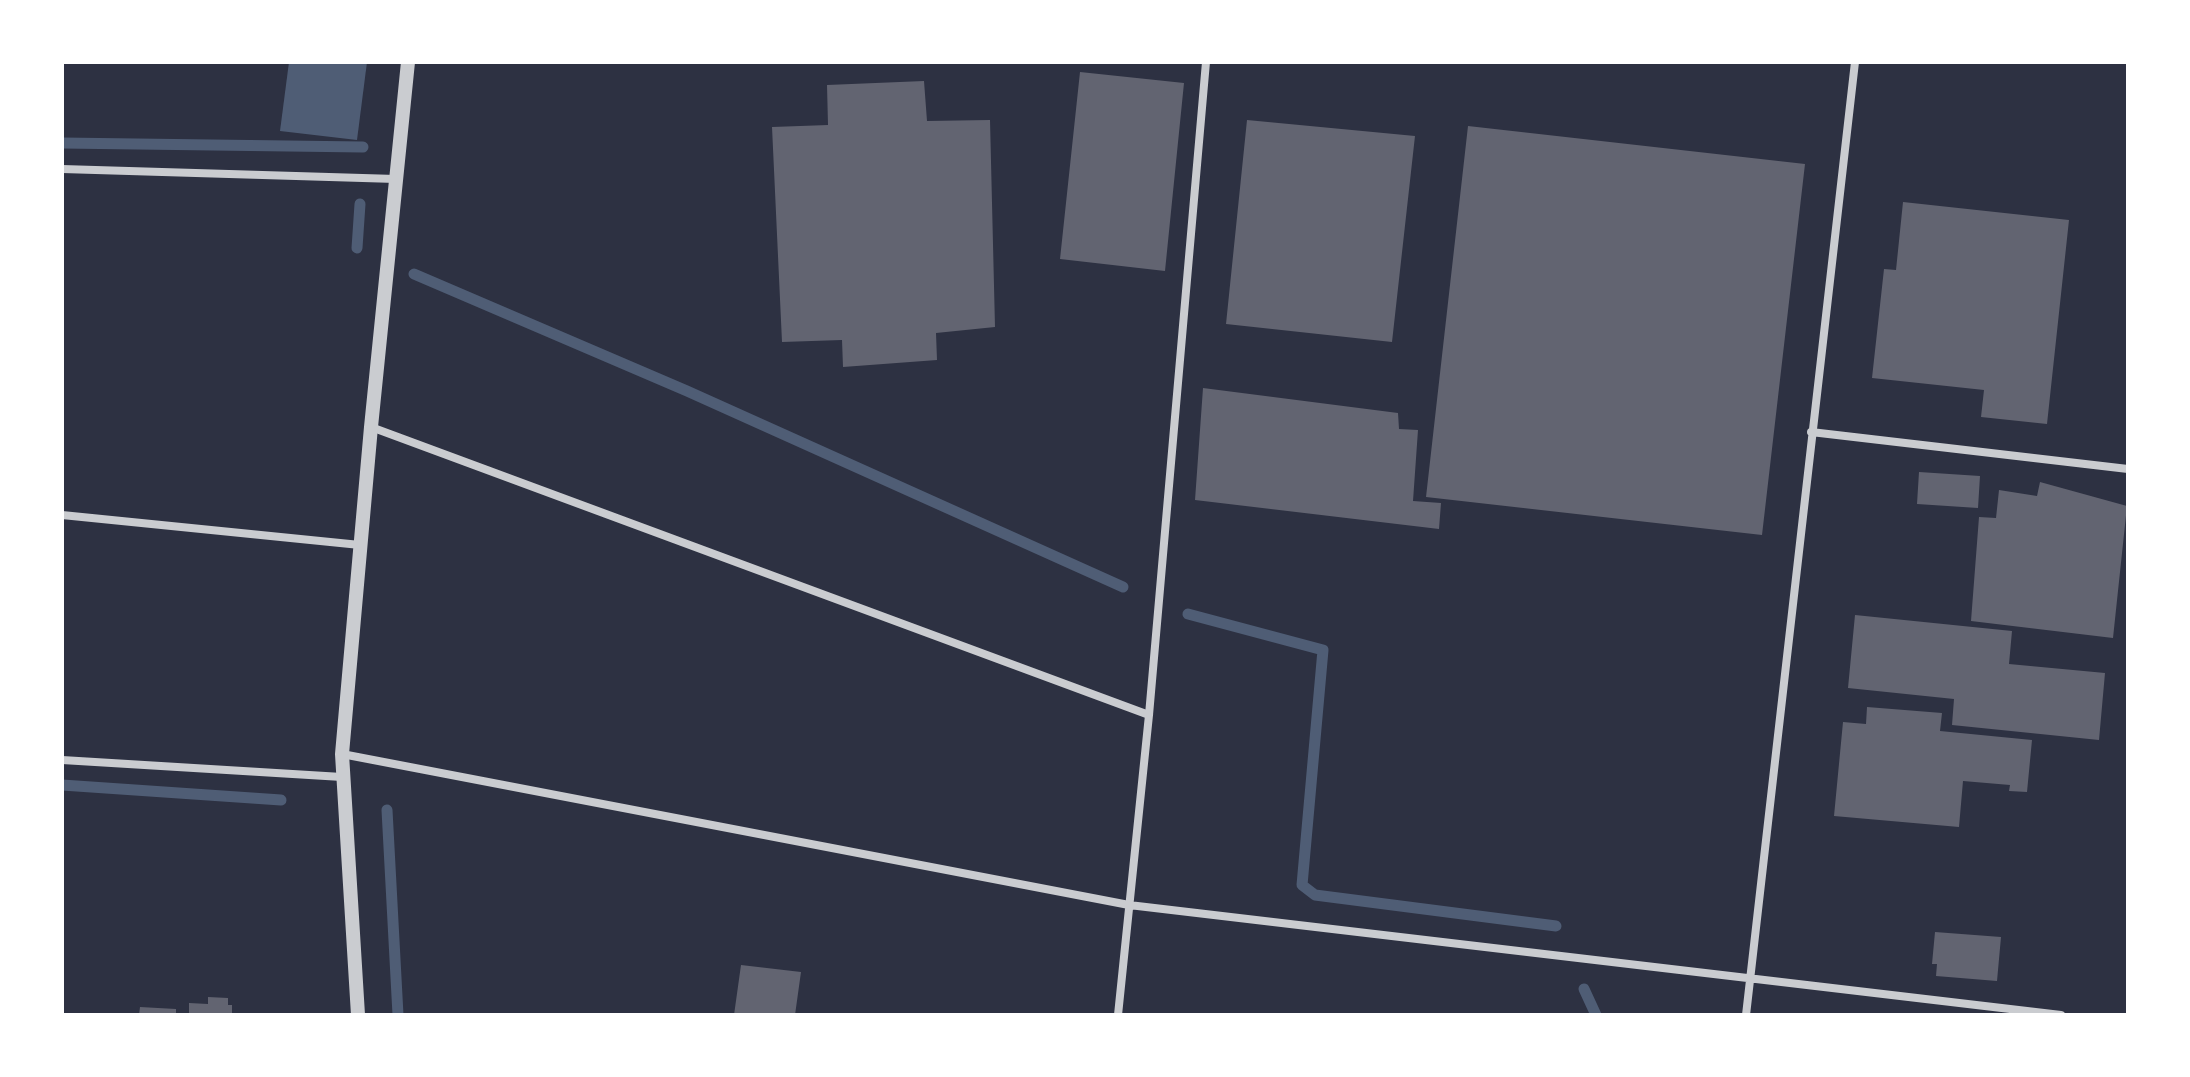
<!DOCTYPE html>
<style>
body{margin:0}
#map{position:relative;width:2190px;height:1077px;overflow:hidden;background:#2d3142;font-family:Arial,sans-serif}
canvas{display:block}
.frame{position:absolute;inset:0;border:64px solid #fff;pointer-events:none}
</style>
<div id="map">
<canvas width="2190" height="1077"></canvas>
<div class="frame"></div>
</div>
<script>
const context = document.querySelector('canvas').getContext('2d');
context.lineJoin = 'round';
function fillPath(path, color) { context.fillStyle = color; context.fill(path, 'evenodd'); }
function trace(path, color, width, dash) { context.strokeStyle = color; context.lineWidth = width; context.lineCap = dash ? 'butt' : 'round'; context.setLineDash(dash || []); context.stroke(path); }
fillPath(new Path2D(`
 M 289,62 L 367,62 L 357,140 L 280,131 Z`), '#4f5d75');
trace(new Path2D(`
 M 62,143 L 363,147
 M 357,248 L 360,204
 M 414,274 L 687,391 L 1123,587
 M 1188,614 L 1323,650 L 1302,885 L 1315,895 L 1556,926
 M 62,785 L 281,800
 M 387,810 L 398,1015
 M 1584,989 L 1596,1015`), '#4f5d75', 11);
fillPath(new Path2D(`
 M 1080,72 L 1184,83 L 1165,271 L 1060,259 Z
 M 924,81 L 927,121 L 990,120 L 995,327 L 936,333 L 937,360 L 843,367 L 842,340 L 782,342 L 772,127 L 828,125 L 827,85 Z
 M 1247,120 L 1415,136 L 1392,342 L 1226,324 Z
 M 1468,126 L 1805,164 L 1762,535 L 1426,497 Z
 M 1903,202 L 2069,220 L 2047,424 L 1981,417 L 1984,390 L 1872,378 L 1884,269 L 1896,270 Z
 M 1203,388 L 1398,413 L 1399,429 L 1418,430 L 1413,501 L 1441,503 L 1439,529 L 1195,500 Z
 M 1919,472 L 1980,476 L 1978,508 L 1917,504 Z
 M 2040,482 L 2127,506 L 2113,638 L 1971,621 L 1979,517 L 1996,518 L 1999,490 L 2037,496 Z
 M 1855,615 L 2012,631 L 2009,664 L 2105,673 L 2099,740 L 1952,725 L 1954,699 L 1848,688 Z
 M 1867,707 L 1942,713 L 1940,731 L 2032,740 L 2027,792 L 2009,791 L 2010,785 L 1963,781 L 1959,827 L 1834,816 L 1843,722 L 1866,724 Z
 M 1935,932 L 2001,937 L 1997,981 L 1936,976 L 1937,964 L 1932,964 Z
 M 741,965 L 801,972 L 795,1015 L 734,1015 Z
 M 208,997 L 228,998 L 228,1005 L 232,1005 L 232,1015 L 189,1015 L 189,1003 L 208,1004 Z
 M 140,1007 L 176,1009 L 176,1015 L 139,1015 Z`), '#626471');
trace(new Path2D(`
 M 62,169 L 396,179
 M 371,427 L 1149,715
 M 1811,432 L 2128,469
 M 62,515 L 360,545
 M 342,754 L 1129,905 L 2061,1015
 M 62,760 L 342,777
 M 1118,1015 L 1149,715 L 1206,62
 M 1746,1015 L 1855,62`), '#caccd0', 8);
trace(new Path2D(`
 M 358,1015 L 342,754 L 371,427 L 408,62`), '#caccd0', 14);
</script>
